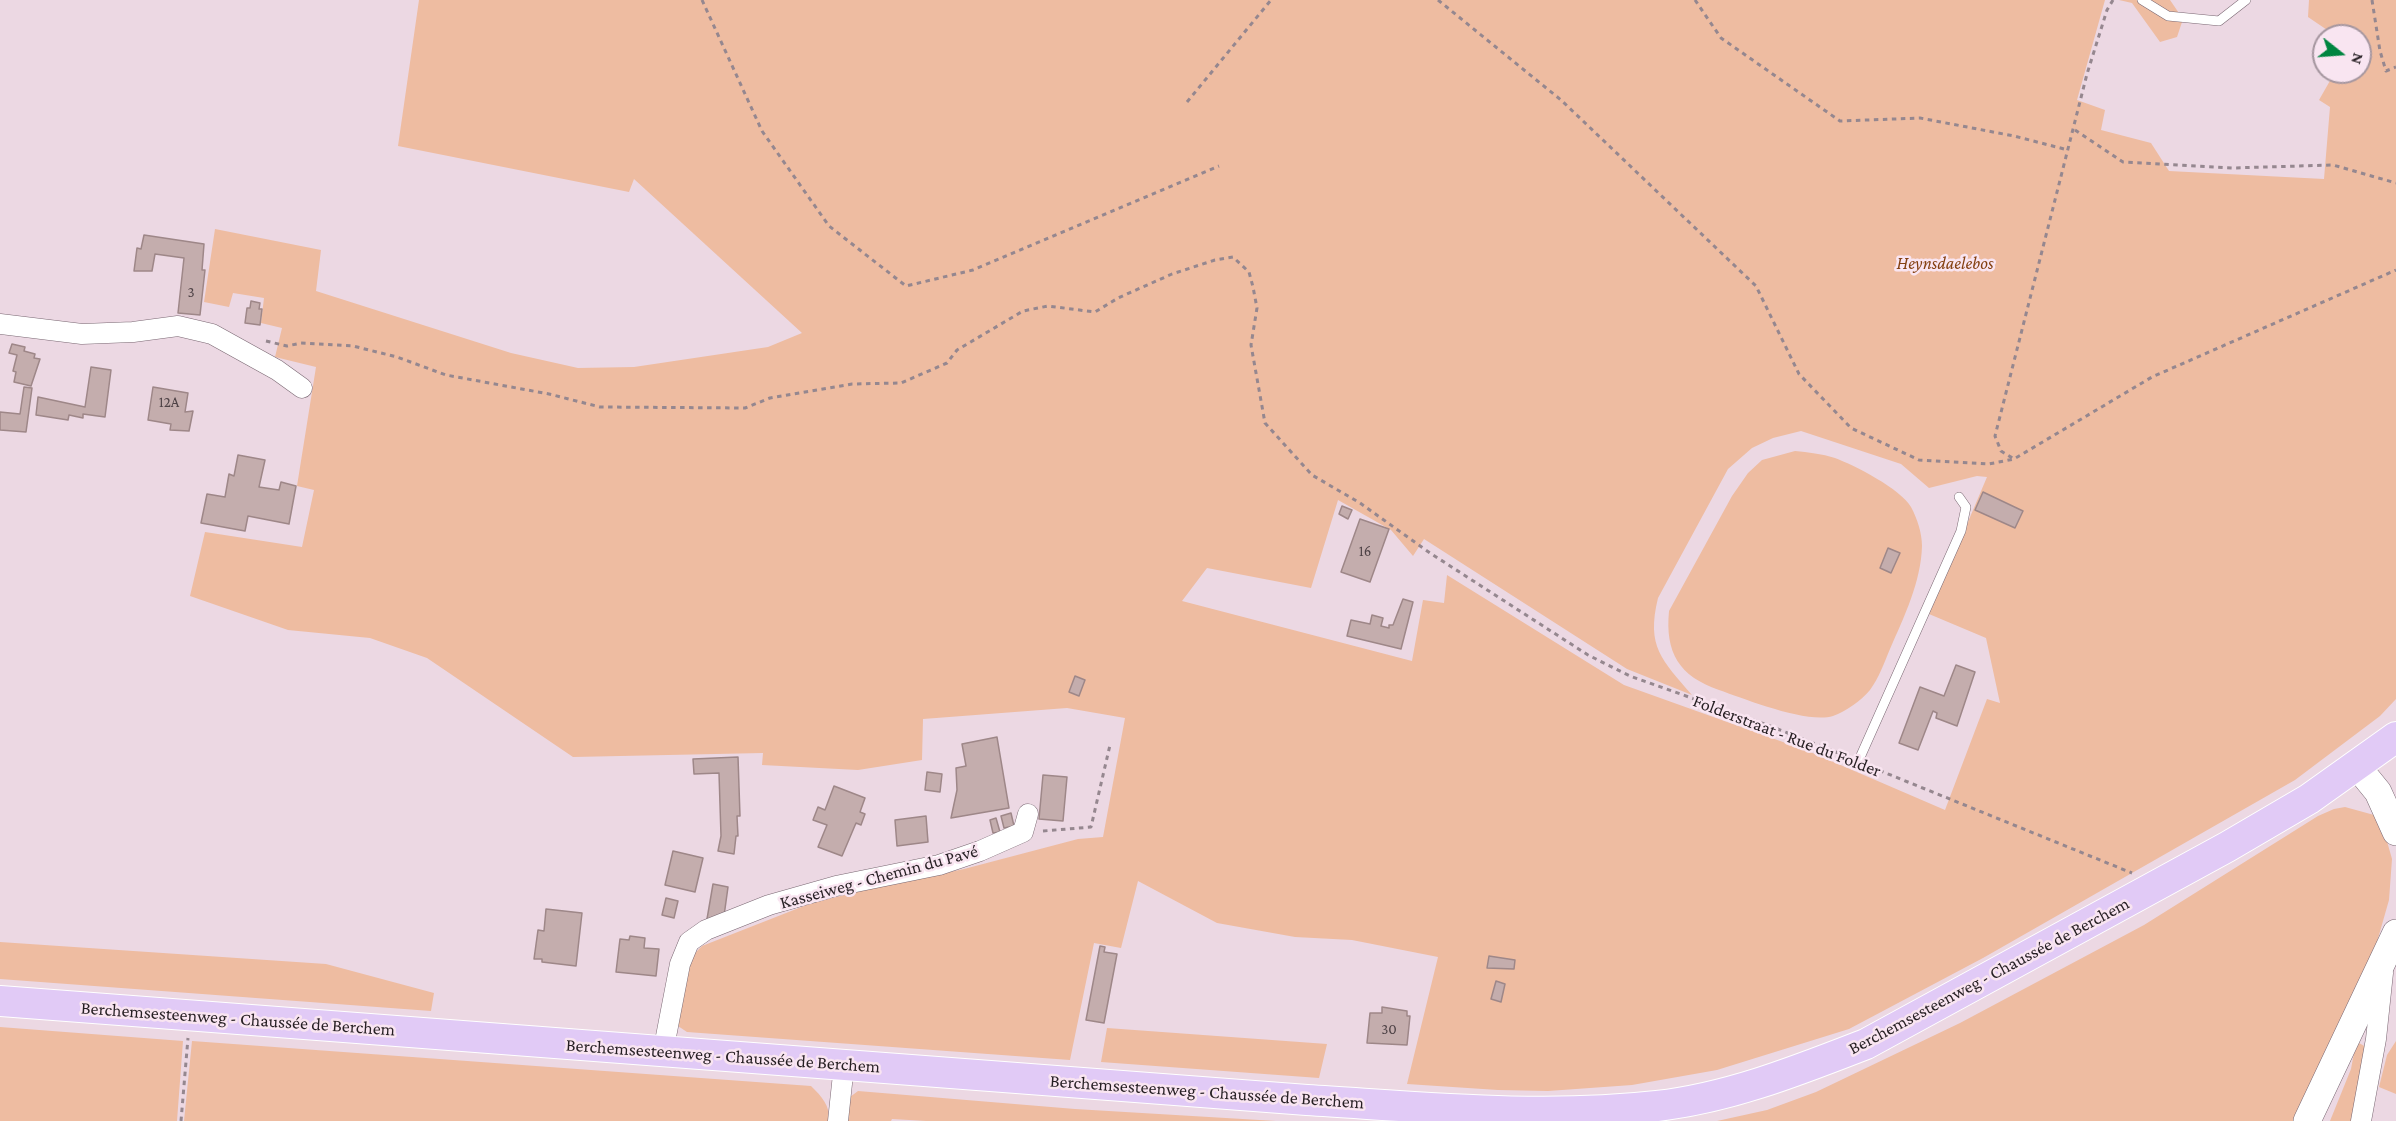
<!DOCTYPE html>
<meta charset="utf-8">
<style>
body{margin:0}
#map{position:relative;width:2396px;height:1121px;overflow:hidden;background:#ecd8e3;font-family:"Crimson Pro",serif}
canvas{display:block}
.north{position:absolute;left:2312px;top:24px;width:60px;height:60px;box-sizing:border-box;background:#f9e5f1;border:2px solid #a5969f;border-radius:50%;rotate:107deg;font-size:16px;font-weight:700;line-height:24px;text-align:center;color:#261f23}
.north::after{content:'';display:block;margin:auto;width:21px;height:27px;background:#008540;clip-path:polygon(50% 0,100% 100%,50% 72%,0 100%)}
</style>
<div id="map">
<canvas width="2396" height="1121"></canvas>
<div class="north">N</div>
</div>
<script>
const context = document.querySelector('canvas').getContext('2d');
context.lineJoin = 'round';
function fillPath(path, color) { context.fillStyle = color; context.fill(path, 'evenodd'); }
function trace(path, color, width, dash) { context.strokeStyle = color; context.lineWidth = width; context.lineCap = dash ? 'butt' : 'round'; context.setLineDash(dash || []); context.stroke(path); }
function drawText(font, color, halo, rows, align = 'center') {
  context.font = font + ' "Crimson Pro",serif'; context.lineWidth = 5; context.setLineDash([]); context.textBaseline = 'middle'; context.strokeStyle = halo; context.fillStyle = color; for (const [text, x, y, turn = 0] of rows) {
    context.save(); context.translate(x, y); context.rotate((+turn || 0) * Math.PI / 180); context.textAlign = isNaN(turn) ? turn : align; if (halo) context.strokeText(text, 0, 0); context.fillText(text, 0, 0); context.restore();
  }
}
fillPath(new Path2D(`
 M 419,0 L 2105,0 L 2077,100 L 2105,110 L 2101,130 L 2151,143 L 2169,171 L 2324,179 L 2330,107 L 2319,100 L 2335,72 L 2360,72 L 2360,36 L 2336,36 L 2308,17 L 2309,0 L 2396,0 L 2396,699 L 2380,716 L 2295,780 L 1983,958 L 1849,1029 L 1717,1070 L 1632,1085 L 1548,1091 L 1498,1090 L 1407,1084 L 1438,957 L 1352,940 L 1295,937 L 1217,923 L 1138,881 L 1121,948 L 1094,943 L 1070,1060 L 687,1032 L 678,1026 L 691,957 L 702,946 L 809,904 L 864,890 L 964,869 L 1078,839 L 1103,837 L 1125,718 L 1067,708 L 923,719 L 922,760 L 858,770 L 762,765 L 763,753 L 573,757 L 427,658 L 370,638 L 288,630 L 190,596 L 205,532 L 302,547 L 314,490 L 297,486 L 316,367 L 275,357 L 282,328 L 261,323 L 264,298 L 233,293 L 229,307 L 204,302 L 215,229 L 321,250 L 316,291 L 511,353 L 578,368 L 634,367 L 768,347 L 802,333 L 634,179 L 629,192 L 398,146 ZM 1801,431 L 1901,464 L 1929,488 L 1977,476 L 1987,477 L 1929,614 L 1986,638 L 2000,703 L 1987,699 L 1945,810 L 1808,751 L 1624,685 L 1447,575 L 1444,603 L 1423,600 L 1412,661 L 1182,601 L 1207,568 L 1311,588 L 1338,500 L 1391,530 L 1413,556 L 1424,539 L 1627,669 L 1692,695 C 1662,660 1646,647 1658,598 L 1728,469 L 1752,448 L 1773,438 Z
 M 2119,0 L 2170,0 L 2183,19 L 2177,37 L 2160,42 L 2132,3 Z
 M 1795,451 C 1808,452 1822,454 1835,458 C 1854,465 1901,489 1911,507 C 1917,518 1922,533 1922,546 C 1921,582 1904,617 1890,649 C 1884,663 1879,678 1870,690 C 1861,701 1846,711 1833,716 C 1807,724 1745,699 1719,690 C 1679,676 1665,653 1669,611 L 1732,496 L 1748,473 L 1762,460 Z
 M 2345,807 L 2374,815 L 2383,827 L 2392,859 L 2389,900 L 2377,942 L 2294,1121 L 1717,1121 L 1767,1110 L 1816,1092 L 1960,1023 L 2144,925 L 2318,816 L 2334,809 Z
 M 0,942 L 326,964 L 434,993 L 431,1011 L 0,979 Z
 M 0,1027 L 183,1041 L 177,1121 L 0,1121 Z
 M 1107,1028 L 1327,1044 L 1319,1078 L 1101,1062 Z
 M 192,1041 L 811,1086 C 822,1097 830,1105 829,1121 L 184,1121 Z
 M 2396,1041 L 2396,1094 L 2379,1087 L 2387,1055 Z
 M 2359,1043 L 2366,1047 L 2356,1121 L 2330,1121 L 2351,1069 L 2354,1053 Z
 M 858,1091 L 1075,1109 L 1276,1121 L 926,1121 L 892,1119 L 891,1121 L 843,1121 L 850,1097 Z`), '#eebca1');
const building = new Path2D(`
 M 144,235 L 204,244 L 202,270 L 205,270 L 200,315 L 178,313 L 184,258 L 155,254 L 152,271 L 134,271 L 137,248 L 141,249 Z
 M 251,301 L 260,303 L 259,309 L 262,309 L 260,325 L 245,323 L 247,308 L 250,308 Z
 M 12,344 L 25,347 L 24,351 L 35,354 L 34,358 L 40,359 L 31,386 L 14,382 L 16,372 L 13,371 L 17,355 L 9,353 Z
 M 91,367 L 111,370 L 105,417 L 83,414 L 83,418 L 69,415 L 68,420 L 36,415 L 38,397 L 85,407 Z
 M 24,387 L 32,388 L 26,432 L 0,430 L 0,412 L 20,414 Z
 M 153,387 L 188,393 L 185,412 L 193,411 L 189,431 L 170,430 L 171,424 L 148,420 Z
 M 238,455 L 265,460 L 259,487 L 279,490 L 281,482 L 296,486 L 289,524 L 248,516 L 245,531 L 201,523 L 207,494 L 225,497 L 229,474 L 234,476 Z
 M 1983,492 L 2023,511 L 2015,528 L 1975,510 Z
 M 1342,506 L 1352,510 L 1348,519 L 1339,514 Z
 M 1360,519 L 1389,529 L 1370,582 L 1341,572 Z
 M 1888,548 L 1900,553 L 1891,573 L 1880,568 Z
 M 1403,599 L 1413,602 L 1401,649 L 1347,636 L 1351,620 L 1370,624 L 1372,615 L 1383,618 L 1381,626 L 1389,628 L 1389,625 L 1393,625 Z
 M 1956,665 L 1975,672 L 1957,726 L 1936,718 L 1937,713 L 1933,711 L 1918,750 L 1899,743 L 1920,687 L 1944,696 Z
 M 1075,676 L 1085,680 L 1079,696 L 1069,692 Z
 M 997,737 L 1009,808 L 951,818 L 957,790 L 956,768 L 966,766 L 962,744 Z
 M 738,757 L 740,816 L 737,816 L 738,836 L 736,836 L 734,854 L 718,851 L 721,836 L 719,773 L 694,774 L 693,759 Z
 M 927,772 L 942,774 L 940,792 L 925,790 Z
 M 1043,775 L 1067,777 L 1063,821 L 1039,819 Z
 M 834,786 L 865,798 L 860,812 L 865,814 L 861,825 L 856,823 L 842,856 L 818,847 L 827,825 L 813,820 L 818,807 L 825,810 Z
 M 1011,813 L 1014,826 L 1004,828 L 1001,816 Z
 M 926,816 L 928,842 L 897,846 L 895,820 Z
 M 996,818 L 1000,832 L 993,833 L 990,820 Z
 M 673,851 L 703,858 L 695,892 L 665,885 Z
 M 713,884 L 728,887 L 724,916 L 718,921 L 707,919 Z
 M 666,898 L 678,901 L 674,918 L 662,915 Z
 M 546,909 L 582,913 L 576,966 L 542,962 L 542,959 L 534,959 L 538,930 L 544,931 Z
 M 630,936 L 645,938 L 644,948 L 659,949 L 656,976 L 616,972 L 620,939 L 629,940 Z
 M 1100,946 L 1105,947 L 1104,952 L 1117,954 L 1104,1023 L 1086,1020 Z
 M 1489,956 L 1515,960 L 1514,969 L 1487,968 Z
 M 1496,981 L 1505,984 L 1501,1002 L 1491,999 Z
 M 1382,1007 L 1407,1011 L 1407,1016 L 1410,1016 L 1407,1045 L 1367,1043 L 1370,1013 L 1382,1013 Z`);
fillPath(building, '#c4adad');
trace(building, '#9e8788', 1.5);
const service = new Path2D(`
 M 2142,0 L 2168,16 L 2219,21 L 2246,0
 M 1858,762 L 1961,531 L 1966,507 L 1959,497`);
const minor = new Path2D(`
 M 0,324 L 82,334 L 133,332 L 178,326 L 212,334 L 277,370 L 302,388
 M 663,1052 L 680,964 L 689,942 L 706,930 L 769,905 L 836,886 L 939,865 L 980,851 L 1023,832 L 1028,814
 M 838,1121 L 844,1065
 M 2361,1121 L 2376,1039 L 2383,973`);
const secondary = new Path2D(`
 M 2356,765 L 2378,792 L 2396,832
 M 2307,1121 L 2396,933`);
const primary = new Path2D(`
 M 0,1001 L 1307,1100 C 1423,1107 1541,1119 1657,1106 C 1729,1098 1799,1070 1866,1044 L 2227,847 L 2309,799 L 2396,737`);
trace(service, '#796772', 10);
trace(minor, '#796772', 21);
trace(secondary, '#796772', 28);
trace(primary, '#fff', 32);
trace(new Path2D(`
 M 702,0 L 762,131 L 829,226 L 906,286 L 973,270 L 1219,166
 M 1438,0 L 1561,100 L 1756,286 L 1799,374 L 1851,428 L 1919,460 L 1989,464 L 2014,459
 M 1695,0 L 1721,38 L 1840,121 L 1920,118 L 2014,136 L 2068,150
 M 2113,0 L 2107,10 L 2087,74 L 1995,436 L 2001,451 L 2014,459 L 2152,377 L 2396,270
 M 2372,0 L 2380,51 L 2386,71 L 2396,67
 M 1187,102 L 1271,0
 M 2075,130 L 2123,162 L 2232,168 L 2333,165 L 2396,183
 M 266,341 L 287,346 L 301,343 L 353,346 L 397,357 L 446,375 L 549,394 L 600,407 L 745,408 L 770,398 L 852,384 L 901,383 L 947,363 L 957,350 L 1023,311 L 1048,306 L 1095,312 L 1118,298 L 1172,274 L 1215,260 L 1233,257 L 1249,272 L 1253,287 L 1257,308 L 1251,345 L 1265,423 L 1312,475 L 1360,503 L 1430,553 L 1588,655 L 1630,676 L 1770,726 L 1846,756
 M 1871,767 L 2132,873
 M 1043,831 L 1091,827 L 1110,745
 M 181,1121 L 188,1038`), '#95878f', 3, [4.5, 4.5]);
trace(service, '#fff', 9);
trace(minor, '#fff', 20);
trace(secondary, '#fff', 27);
trace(primary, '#e1caf6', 30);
drawText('15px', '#4e4246', null, [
 ["3",191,292],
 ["12A",169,402],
 ["16",1365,551],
 ["30",1389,1029]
]);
drawText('italic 18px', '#844011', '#f9e5f1', [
 ["Heynsdaelebos",1945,263]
]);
drawText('18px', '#261f23', '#f9e5f1', [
 ["Folderstraat - Rue du Folder",1787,736,21],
 ["Kasseiweg - Chemin du Pavé",879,877,-15],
 ["Berchemsesteenweg - Chaussée de Berchem",1989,976,-28],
 ["Berchemsesteenweg - Chaussée de Berchem",238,1019,4],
 ["Berchemsesteenweg - Chaussée de Berchem",723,1056,4],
 ["Berchemsesteenweg - Chaussée de Berchem",1207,1092,4]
]);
</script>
